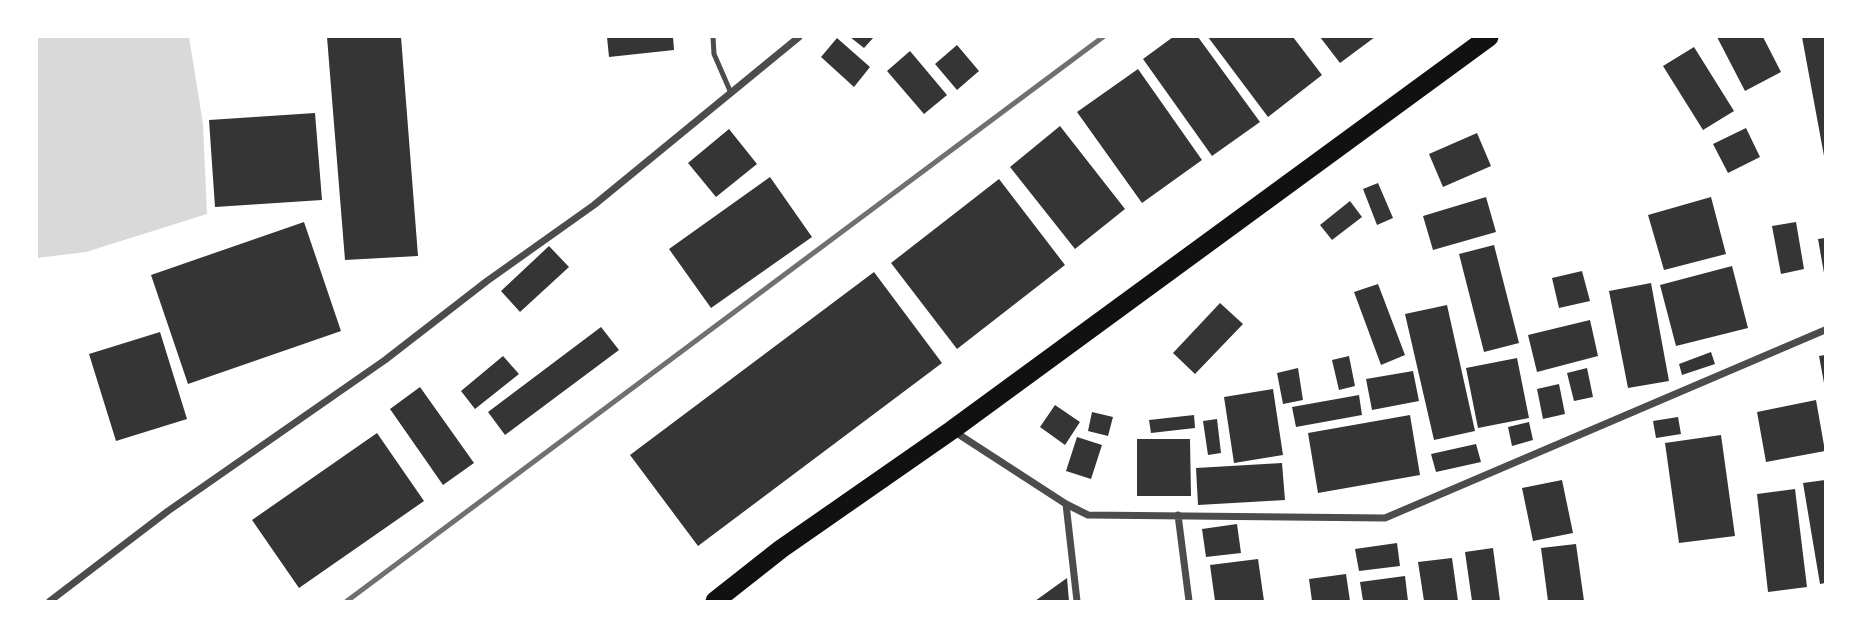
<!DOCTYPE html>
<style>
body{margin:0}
#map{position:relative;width:1862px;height:638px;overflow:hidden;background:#fff;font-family:Rubik,sans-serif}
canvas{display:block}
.frame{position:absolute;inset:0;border:38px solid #fff;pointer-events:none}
</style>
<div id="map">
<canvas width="1862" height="638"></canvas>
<div class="frame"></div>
</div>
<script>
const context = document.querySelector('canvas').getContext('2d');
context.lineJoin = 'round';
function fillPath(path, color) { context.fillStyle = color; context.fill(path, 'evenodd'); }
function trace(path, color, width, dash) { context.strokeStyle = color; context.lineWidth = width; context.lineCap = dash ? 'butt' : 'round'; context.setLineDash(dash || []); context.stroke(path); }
fillPath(new Path2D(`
 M 37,37 L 189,37 L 203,124 L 207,214 L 86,252 L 37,258 Z`), '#d9d9d9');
fillPath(new Path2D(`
 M 327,37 L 401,37 L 418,256 L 345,260 Z
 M 607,37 L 673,37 L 674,50 L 609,57 Z
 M 850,37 L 874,37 L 864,48 Z
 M 1173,37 L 1198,37 L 1260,122 L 1212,156 L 1143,59 Z
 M 1208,37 L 1293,37 L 1322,75 L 1268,117 Z
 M 1320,37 L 1375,37 L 1340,63 Z
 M 1717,37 L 1763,37 L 1781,72 L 1745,91 Z
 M 1802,37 L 1825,37 L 1825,156 L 1824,156 Z
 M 837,38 L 870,67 L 854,87 L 821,57 Z
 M 957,45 L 979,71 L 957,90 L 935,64 Z
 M 1694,47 L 1734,111 L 1703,130 L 1663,66 Z
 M 910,51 L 947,95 L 924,114 L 887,71 Z
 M 1138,69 L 1202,160 L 1142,203 L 1077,112 Z
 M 315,113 L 322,200 L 215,207 L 209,120 Z
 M 1060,126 L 1125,209 L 1075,249 L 1010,167 Z
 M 1746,128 L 1760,157 L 1728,173 L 1713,144 Z
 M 729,129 L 757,164 L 716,197 L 688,163 Z
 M 1477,133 L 1491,166 L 1443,187 L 1429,154 Z
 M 770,177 L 812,237 L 711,308 L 669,249 Z
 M 999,179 L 1065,265 L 957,349 L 891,263 Z
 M 1378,183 L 1393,218 L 1377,225 L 1363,189 Z
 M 1486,197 L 1496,232 L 1433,250 L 1423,216 Z
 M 1711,197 L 1726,254 L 1664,270 L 1648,215 Z
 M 1350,201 L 1362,217 L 1332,240 L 1320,225 Z
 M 304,222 L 341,331 L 188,384 L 151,275 Z
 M 1796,222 L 1804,269 L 1781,274 L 1772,226 Z
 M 1825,238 L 1825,273 L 1824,273 L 1818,239 Z
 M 1494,245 L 1519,343 L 1484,352 L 1459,254 Z
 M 549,246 L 569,267 L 520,312 L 501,291 Z
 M 1732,266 L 1748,328 L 1676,346 L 1660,285 Z
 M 1582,271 L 1590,301 L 1559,308 L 1552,278 Z
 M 874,272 L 942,363 L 698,546 L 630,455 Z
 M 1651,283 L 1669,381 L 1628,388 L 1609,291 Z
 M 1378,284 L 1405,355 L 1381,365 L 1354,292 Z
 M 1220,303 L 1243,324 L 1195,374 L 1173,353 Z
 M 1447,305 L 1475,431 L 1434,440 L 1405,314 Z
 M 1590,320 L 1598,356 L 1537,372 L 1528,335 Z
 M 601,327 L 619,350 L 505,435 L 488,412 Z
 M 160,332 L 187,419 L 116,441 L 89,354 Z
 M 1711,352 L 1715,364 L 1682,375 L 1679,364 Z
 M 1825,355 L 1825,383 L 1824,383 L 1819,356 Z
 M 503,356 L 519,374 L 475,409 L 461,391 Z
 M 1349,356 L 1355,386 L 1339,390 L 1332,360 Z
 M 1517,358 L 1529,418 L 1478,428 L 1466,368 Z
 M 1298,368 L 1303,400 L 1283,404 L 1277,373 Z
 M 1587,368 L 1593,397 L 1574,401 L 1567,373 Z
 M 1413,371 L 1419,401 L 1372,410 L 1366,379 Z
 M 1559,384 L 1565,414 L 1543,419 L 1537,389 Z
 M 420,387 L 474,463 L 443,485 L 390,409 Z
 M 1273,389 L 1283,455 L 1234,463 L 1224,397 Z
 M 1359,395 L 1362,415 L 1296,427 L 1292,407 Z
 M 1816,400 L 1825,451 L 1766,462 L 1757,412 Z
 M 1055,405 L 1080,422 L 1065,445 L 1040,427 Z
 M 1092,412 L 1113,417 L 1108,436 L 1088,431 Z
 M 1194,415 L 1195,428 L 1151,433 L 1149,420 Z
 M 1410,415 L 1420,475 L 1318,493 L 1308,433 Z
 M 1678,417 L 1681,434 L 1656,438 L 1653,421 Z
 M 1217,419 L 1221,453 L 1208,455 L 1203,421 Z
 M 1529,422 L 1533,440 L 1512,446 L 1508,427 Z
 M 377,433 L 424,501 L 299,588 L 252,520 Z
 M 1721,435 L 1735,536 L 1679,543 L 1665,443 Z
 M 1077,437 L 1102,445 L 1091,479 L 1066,471 Z
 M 1137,439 L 1190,439 L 1191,496 L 1137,496 Z
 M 1476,444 L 1481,462 L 1436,472 L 1431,454 Z
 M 1282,463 L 1285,500 L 1198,505 L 1196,468 Z
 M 1562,480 L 1573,533 L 1533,541 L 1522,488 Z
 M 1825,480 L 1825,583 L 1820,584 L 1803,483 Z
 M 1795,489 L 1807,587 L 1768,592 L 1757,494 Z
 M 1237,524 L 1241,553 L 1206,557 L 1202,529 Z
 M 1397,543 L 1400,566 L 1359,571 L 1355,549 Z
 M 1576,544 L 1584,601 L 1548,601 L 1541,548 Z
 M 1493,548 L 1500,601 L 1472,601 L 1465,552 Z
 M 1452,558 L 1458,601 L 1424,601 L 1418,562 Z
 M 1258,559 L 1264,601 L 1215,601 L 1210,565 Z
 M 1346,574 L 1350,601 L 1312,601 L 1309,579 Z
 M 1405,576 L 1408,601 L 1363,601 L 1360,582 Z
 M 1067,578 L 1069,601 L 1035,601 Z`), '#353535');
trace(new Path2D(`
 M 713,37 L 714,54 L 731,93`), '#4c4c4c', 5);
trace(new Path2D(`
 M 955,432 L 1066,504 L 1088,515 L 1385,518 L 1825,330
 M 1066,504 L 1077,601
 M 1178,515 L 1189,601
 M 50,601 L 168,511 L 385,360 L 487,281 L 594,205 L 799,37`), '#4c4c4c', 7);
trace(new Path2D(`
 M 715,601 L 781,549 L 952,430 L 1489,37`), '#111', 19);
trace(new Path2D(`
 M 347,601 L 1103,37`), '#707070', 5);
</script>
